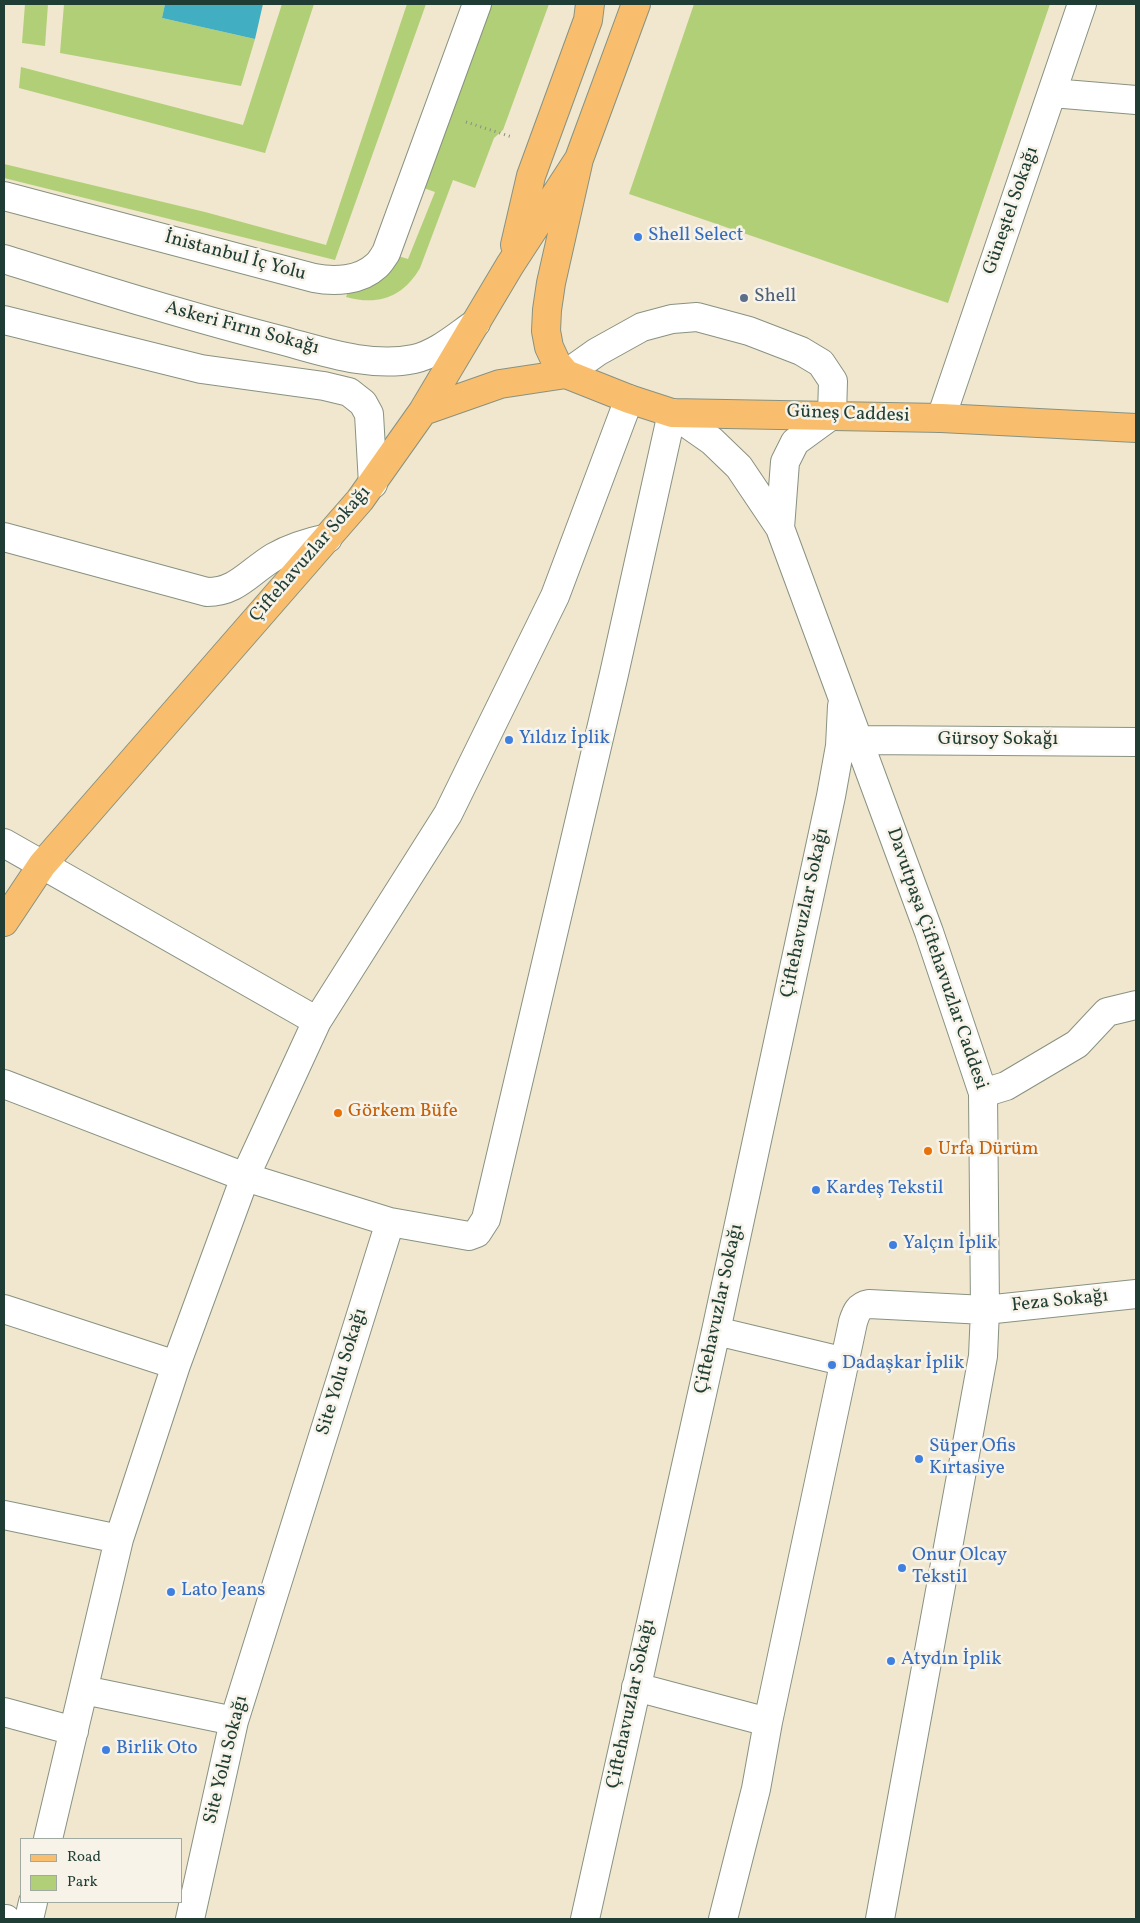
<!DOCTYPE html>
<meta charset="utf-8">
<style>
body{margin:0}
#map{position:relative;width:1140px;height:1923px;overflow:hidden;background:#f0e7ce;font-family:Vollkorn,serif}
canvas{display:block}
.frame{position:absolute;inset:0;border:5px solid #1f3d34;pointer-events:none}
.legend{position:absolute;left:20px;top:1838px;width:162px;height:65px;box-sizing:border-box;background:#f7f3e8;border:1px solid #a1aaa0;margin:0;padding:6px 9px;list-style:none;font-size:15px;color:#1f3d34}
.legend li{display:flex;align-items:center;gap:10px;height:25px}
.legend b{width:25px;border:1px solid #a1aaa0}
</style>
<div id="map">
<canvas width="1140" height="1923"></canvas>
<div class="frame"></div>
<ul class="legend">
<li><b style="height:6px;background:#f9be6d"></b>Road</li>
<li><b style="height:14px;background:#b1cf76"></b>Park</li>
</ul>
</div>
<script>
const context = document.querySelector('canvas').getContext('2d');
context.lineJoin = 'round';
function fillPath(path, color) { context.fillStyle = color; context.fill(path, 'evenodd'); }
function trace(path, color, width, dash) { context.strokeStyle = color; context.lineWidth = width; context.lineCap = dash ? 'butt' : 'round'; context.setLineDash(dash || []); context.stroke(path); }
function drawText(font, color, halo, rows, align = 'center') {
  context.font = font + ' Vollkorn,serif'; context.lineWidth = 5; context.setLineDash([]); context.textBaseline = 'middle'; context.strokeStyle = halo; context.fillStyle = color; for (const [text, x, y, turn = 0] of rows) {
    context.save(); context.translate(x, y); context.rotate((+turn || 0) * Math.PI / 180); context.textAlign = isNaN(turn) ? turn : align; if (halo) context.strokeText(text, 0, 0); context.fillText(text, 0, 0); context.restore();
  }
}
fillPath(new Path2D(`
 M 25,4 L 48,4 L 45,46 L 22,43 Z
 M 64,4 L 165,4 L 162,18 L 255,39 L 241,86 L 60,53 Z
 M 282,4 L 314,4 L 265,153 L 19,88 L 21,67 L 243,125 Z
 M 407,4 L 426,4 L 335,260 L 4,178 L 4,164 L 205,212 L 326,245 Z
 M 480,4 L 549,4 L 503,130 L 494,138 L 475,188 L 453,180 L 420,268 C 403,297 379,306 346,297 L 354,277 L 388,253 L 408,259 L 435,192 L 415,185 Z
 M 694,4 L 1050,4 L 948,303 L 629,194 Z`), '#b1cf76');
fillPath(new Path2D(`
 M 165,4 L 263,4 L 255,39 L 162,18 Z`), '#42aec1');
const minor = new Path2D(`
 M 1052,93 L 1136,100
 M 4,196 L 314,278 C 334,282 360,281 376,266 C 380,263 383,257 386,253 L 477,4
 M 4,259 C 97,288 189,317 284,341 C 325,352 371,368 414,359 C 437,354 457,336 476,323
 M 4,320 L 201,369 L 324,386 L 349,392 L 363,403 L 369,414 L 373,484
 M 566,374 L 597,352 L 642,327 L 672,319 L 697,317 L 749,331 L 801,351 L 821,363 L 833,381 L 832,415 L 795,442 L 785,462 L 780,528
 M 941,418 L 1082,4
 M 4,537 L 207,592 C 237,592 249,572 274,557 C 292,547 309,542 328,538
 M 860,740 L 1136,742
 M 4,843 L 317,1021
 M 4,1084 L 245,1177 L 390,1222 L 234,1721 L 190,1919
 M 983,1093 L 1006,1086 L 1077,1044 L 1107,1012 L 1136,1005
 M 390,1222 L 469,1236 L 477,1233 L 486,1219 L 614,674 L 672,413 L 712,441 L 739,467 L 780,528 L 929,932 L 983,1093 L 985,1310 L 983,1356 L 880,1919
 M 4,1309 L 176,1365
 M 716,1331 L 846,1362
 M 4,1515 L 119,1539
 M 636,1687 L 768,1722
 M 84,1690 L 234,1721
 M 4,1712 L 74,1731
 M 48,1839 L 119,1539 L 176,1365 L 245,1177 L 317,1021 L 448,814 L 555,596 L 629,399
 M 4,1919 L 6,1919
 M 29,1919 L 33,1902
 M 585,1919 L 716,1331 L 831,796 L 840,746 L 842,706
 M 723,1919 L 756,1789 L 768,1722 L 853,1322 C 856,1313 858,1306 869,1304 L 985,1310 L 1136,1294`);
const major = new Path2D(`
 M 515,245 L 531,176 L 588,20 L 590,4
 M 566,374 L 556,362 L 549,347 L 546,331 L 547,310 L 551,283 L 579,159 L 636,4
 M 423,411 L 500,384 L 566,374 L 629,399 L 672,413 L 941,418 L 1136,428
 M 4,922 L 42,865 L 360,500 L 423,411 L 510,265 L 579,159`);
trace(minor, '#889281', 30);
trace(major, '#889281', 30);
trace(new Path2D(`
 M 466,122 L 512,137`), '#889281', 3, [1, 4]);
trace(minor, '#fff', 28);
trace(major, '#f9be6d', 28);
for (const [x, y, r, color] of [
 [638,237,5,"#3f7fe0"],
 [744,298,5,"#5c6f8a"],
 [509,740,5,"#3f7fe0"],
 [338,1113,5,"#e8710a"],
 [928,1151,5,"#e8710a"],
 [816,1190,5,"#3f7fe0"],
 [893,1245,5,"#3f7fe0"],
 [832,1365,5,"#3f7fe0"],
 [919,1459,5,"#3f7fe0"],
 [902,1568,5,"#3f7fe0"],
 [171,1592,5,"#3f7fe0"],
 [891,1661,5,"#3f7fe0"],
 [106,1750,5,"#3f7fe0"]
]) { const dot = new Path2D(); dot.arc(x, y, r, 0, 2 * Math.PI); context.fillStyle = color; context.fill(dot); trace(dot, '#f7f3e8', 2); }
drawText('19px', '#1f3d34', '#f7f3e8', [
 ["Güneştel Sokağı",1012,211,-71],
 ["İnistanbul İç Yolu",235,257,15],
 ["Askeri Fırın Sokağı",242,329,15],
 ["Güneş Caddesi",848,415,2],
 ["Çiftehavuzlar Sokağı",311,555,-49],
 ["Gürsoy Sokağı",998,741],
 ["Çiftehavuzlar Sokağı",806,913,-78],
 ["Davutpaşa Çiftehavuzlar Caddesi",936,959,71],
 ["Feza Sokağı",1060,1302,-6],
 ["Çiftehavuzlar Sokağı",720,1309,-78],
 ["Site Yolu Sokağı",343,1372,-73],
 ["Çiftehavuzlar Sokağı",632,1704,-78],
 ["Site Yolu Sokağı",227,1760,-76]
]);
drawText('19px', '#366cbe', '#f7f3e8', [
 ["Shell Select",648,237],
 ["Yıldız İplik",519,740],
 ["Kardeş Tekstil",826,1190],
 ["Yalçın İplik",903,1245],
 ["Dadaşkar İplik",842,1365],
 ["Süper Ofis",929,1448],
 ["Kırtasiye",929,1470],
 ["Onur Olcay",912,1557],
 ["Tekstil",912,1579],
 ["Lato Jeans",181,1592],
 ["Atydın İplik",901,1661],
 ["Birlik Oto",116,1750]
], 'left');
drawText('19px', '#4e5e75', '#f7f3e8', [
 ["Shell",754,298]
], 'left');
drawText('19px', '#c56008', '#f7f3e8', [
 ["Görkem Büfe",348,1113],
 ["Urfa Dürüm",938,1151]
], 'left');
</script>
